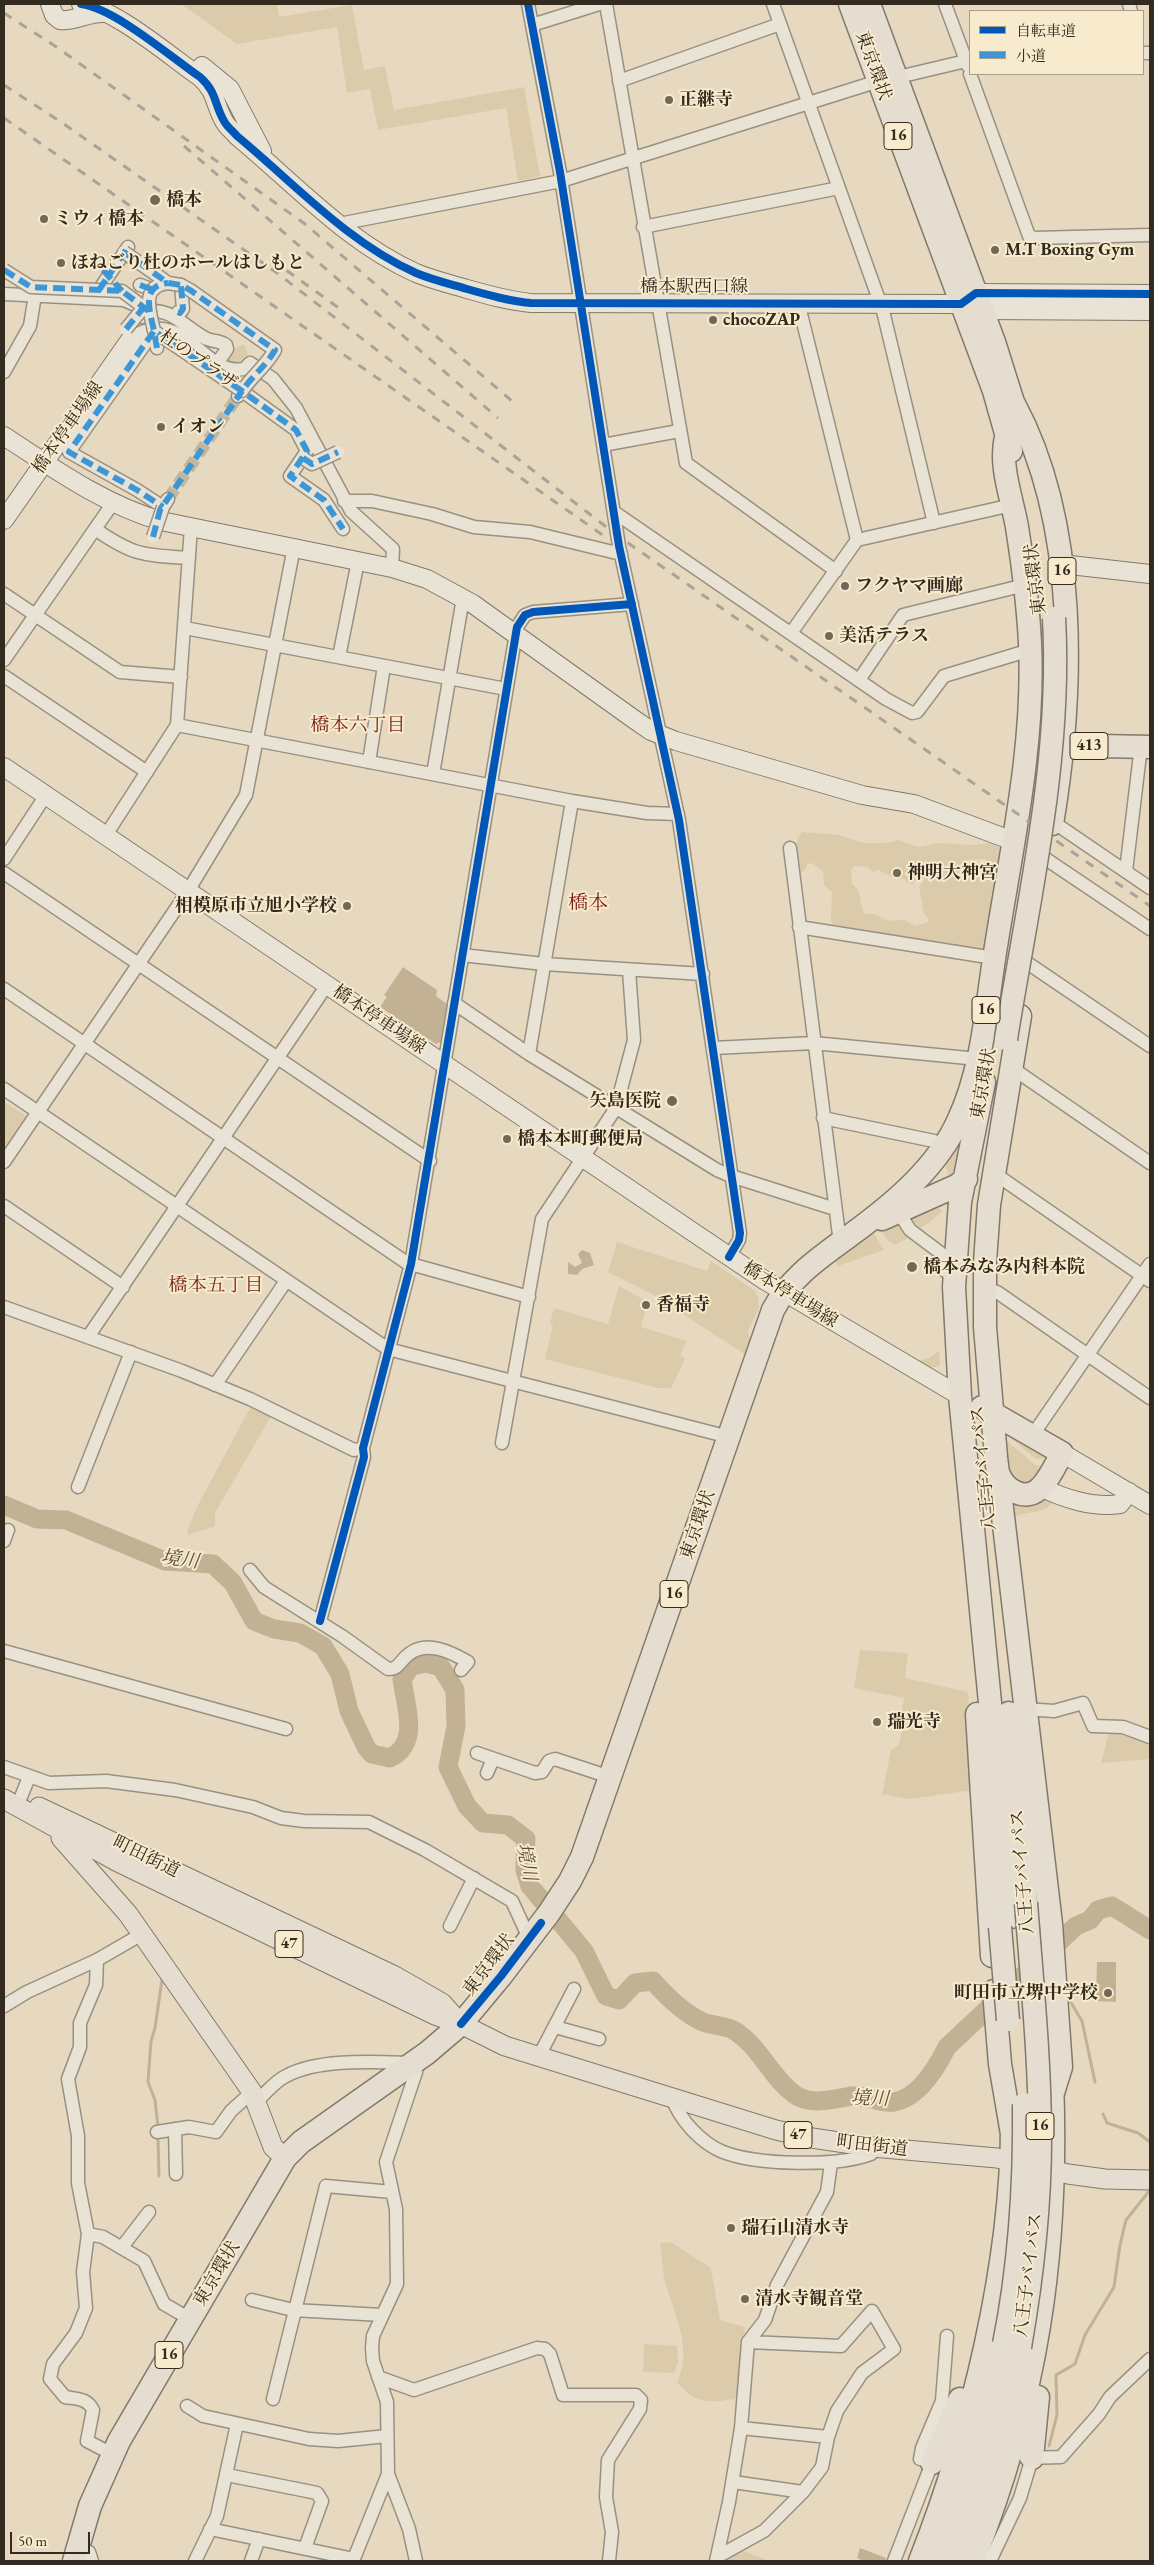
<!DOCTYPE html>
<html>
<head>
<meta charset="utf-8">
<style>
  body { margin:0 }
  #map { position:relative; width:1154px; height:2565px; overflow:hidden; background:#e6d9c0; font-family:"EB Garamond","Noto Serif JP",serif }
  canvas { display:block }
  .frame { position:absolute; inset:0; border:5px solid #342b20; pointer-events:none }
  .legend { position:absolute; left:969px; top:10px; width:175px; height:65px; box-sizing:border-box; background:#f8eacc; border:1px solid #aa9e87; margin:0; padding:6px 9px; list-style:none; font-size:15px; color:#342b20 }
  .legend li { display:flex; align-items:center; gap:10px; height:25px }
  .legend b { width:25px; border:1px solid #aa9e87 }
  .scale { position:absolute; left:10px; top:2532px; width:80px; height:22px; box-sizing:border-box; border:2px solid #342b20; border-top:0; padding-left:6px; font-size:15px; line-height:18px; white-space:nowrap; color:#342b20; -webkit-text-stroke:4px #f8eacc; paint-order:stroke }
</style>
</head>
<body>
<div id="map">
<canvas width="1154" height="2565"></canvas>
<div class="frame"></div>
<ul class="legend">
<li><b style="height:6px;background:#0057b8"></b>自転車道</li>
<li><b style="height:6px;background:#3d96d5"></b>小道</li>
</ul>
<div class="scale">50 m</div>
</div>
<script>
const context = document.querySelector('canvas').getContext('2d');
context.lineJoin = 'round';
function fill(path, color) { context.fillStyle = color; context.fill(path, 'evenodd'); }
function trace(path, color, width, dash) { context.strokeStyle = color; context.lineWidth = width; context.lineCap = dash ? 'butt' : 'round'; context.setLineDash(dash || []); context.stroke(path); }
function label(font, color, halo, rows, align = 'center') {
  context.font = font + ' "EB Garamond","Noto Serif JP",serif'; context.lineWidth = 4; context.setLineDash([]); context.textBaseline = 'middle'; context.strokeStyle = halo; context.fillStyle = color; for (const [text, x, y, turn = 0] of rows) {
    context.save(); context.translate(x, y); context.rotate((+turn || 0) * Math.PI / 180); context.textAlign = isNaN(turn) ? turn : align; if (halo) context.strokeText(text, 0, 0); context.fillText(text, 0, 0); context.restore();
  }
}
fill(new Path2D(`
  M181 4H277L279 17 352 5 364 70 385 66 394 110 524 87 540 176 518 181 506 108 378 130 370 89 347 93 337 27 237 44Z
  M244 344 248 354 246 360 236 366 226 361 233 349Z
  M802 832 839 835 863 843H886L899 840 917 847 939 843 973 845 989 843 998 847 1001 852 984 954 834 926 831 921 832 892 824 885 823 872 812 863 808 864 803 872 798 870C796 857 793 843 802 832ZM986 859 989 868 987 875 972 879 965 875 957 876 967 860ZM854 866 867 867 873 872 878 870 892 877 905 879 906 882 912 884 917 879 925 878 919 887 924 914 928 918V922L915 926C897 914 901 923 888 920 879 917 875 913 865 914 858 902 864 892 852 884L851 870Z
  M4 1102 28 1117 4 1153Z
  M963 1121 957 1174 950 1180 943 1157Z
  M932 1203 943 1211 918 1231 906 1213Z
  M896 1221 910 1237 895 1245 888 1241 879 1227Z
  M872 1230 884 1250 838 1266 832 1256Z
  M617 1242 707 1271 711 1261 754 1290 758 1297 759 1308 748 1331 750 1339 746 1355 652 1294 608 1272Z
  M619 1286 648 1302 641 1327 687 1341 680 1355 685 1359 671 1388H658L545 1359 553 1325 550 1324 554 1308 608 1324Z
  M937 1352H939L940 1365C930 1370 926 1366 917 1361L929 1358Z
  M251 1406 273 1413 215 1513V1526L188 1535 187 1532 197 1507Z
  M1007 1431 1048 1458 1036 1459 1007 1435Z
  M1002 1437 1037 1466H1046L1029 1486 1008 1476Z
  M1007 1494H1041L1055 1500C1043 1516 1029 1510 1013 1517Z
  M860 1650 908 1653 905 1678 968 1692 975 1792 966 1791 909 1799 882 1794 891 1750 899 1745 905 1714 902 1710 904 1698 854 1688Z
  M1109 1732 1150 1741V1759L1101 1763Z
  M671 2242 711 2268 720 2320 745 2327 738 2398C712 2403 696 2406 677 2382 694 2348 673 2312 664 2278 662 2267 662 2254 660 2243Z
  M644 2344 677 2346 678 2362 674 2373 643 2372Z
  M741 2550 765 2559 766 2561H724L725 2558Z`), '#dccbaa');
fill(new Path2D(`
  M403 967 437 990 436 996 448 1005 441 1042 436 1044 380 1007 387 997 384 995Z
  M582 1250 590 1253 594 1265 582 1269 577 1275 568 1274V1262L575 1267 582 1263 578 1254Z
  M1097 1962H1116V2002L1096 2001Z
  M860 2548 886 2558 885 2561H864L857 2558Z`), '#c2b293');
trace(new Path2D(`
  M1070 2001 1082 2021 1095 2082
  M1103 2114 1107 2123 1138 2133 1150 2142
  M158 2127 155 2100 148 2082 151 2041 155 2028 162 1980
  M158 2139 159 2176
  M1049 2446 1057 2415 1056 2375 1075 2364 1085 2335 1114 2287 1120 2245 1126 2220 1150 2190`), '#c2b293', 3);
trace(new Path2D(`
  M4 1505 37 1519 66 1520 165 1561 213 1564 233 1583 254 1621 274 1629 300 1633 323 1646 340 1674 349 1711 366 1747 372 1754 390 1758C421 1743 405 1705 402 1679L411 1666 427 1663 441 1667 455 1690 456 1726 448 1767 467 1806 483 1823 508 1825 526 1839 525 1870 530 1886 584 1951 606 1996 619 2000 635 1983 653 1981C667 1997 683 2013 703 2022 713 2026 726 2025 735 2031 760 2047 771 2077 794 2094 811 2107 835 2098 853 2096 866 2095 880 2104 894 2102 919 2098 937 2067 947 2047L1076 1926 1090 1920 1098 1910 1112 1906 1150 1930`), '#c2b293', 19);
trace(new Path2D(`
  M168 499 238 396`), '#c2b6a0', 12, [12, 6]);
const street = new Path2D(`
  M528 4 560 172 619 546 679 820 740 1233 739 1240 729 1257
  M606 4 686 463 836 571
  M773 4 883 311 934 523
  M945 4 968 66
  M1129 4 1131 11
  M532 25 599 4
  M1143 53H1150
  M970 74 1029 236 1035 238 1150 235
  M619 81 780 24
  M339 224 561 181 869 84 970 60
  M643 227 839 188
  M140 285 151 289
  M99 290 128 247
  M4 294 124 300 138 306
  M798 302 857 540
  M178 312 180 313 183 309 181 285
  M142 317 146 312C171 306 186 329 207 339 214 342 219 340 226 345L227 349 218 362
  M132 337C185 305 203 377 244 369L250 363 273 379 296 408 351 511 393 549 392 568
  M157 348 154 331 69 452 137 490 163 507 168 499
  M4 372 30 326 35 295
  M238 396 242 391 296 430 307 451 290 476 324 500 343 529
  M603 445 679 431
  M344 501H372L432 514 474 527 530 532 621 554
  M614 512 886 699 912 713 917 712 944 676 1030 650
  M95 529C134 556 143 555 189 558
  M4 594 120 672 181 677
  M185 628 506 689
  M791 633 857 540 1012 505
  M339 657 358 561
  M4 660 113 503
  M4 676 147 772
  M859 680 903 615 1025 585
  M177 725 572 801 647 813 678 814
  M369 762 384 666
  M433 774 463 598
  M1052 825 1059 826 1150 888
  M106 835 177 725 191 527
  M790 848 840 1243
  M4 859 46 795
  M1046 859 1150 929
  M1126 871 1141 746
  M4 873 430 1161
  M799 927 994 958
  M462 955 544 964 703 974
  M1029 964 1150 1046
  M4 989 407 1263 529 1297
  M454 1003 529 1054 717 1170 731 1176 835 1209
  M713 1048 814 1043 978 1059
  M529 1054 572 801
  M1012 1068 1150 1163
  M4 1089 388 1349 729 1437
  M823 1118 934 1141 943 1146
  M4 1162 188 891 246 795 294 547
  M994 1176 1001 1178 1150 1281
  M4 1206 123 1287
  M898 1211 910 1230 946 1257 945 1271
  M984 1287 997 1292 1150 1398
  M4 1307 182 1371 250 1399 354 1450 363 1448
  M88 1337 327 985
  M215 1385 286 1281
  M1032 1436 1150 1264
  M502 1443 542 1219 616 1108 634 1040 629 970
  M78 1487 131 1352
  M4 1541 8 1530
  M250 1570 264 1587 275 1594 342 1636 388 1669C400 1669 400 1660 409 1654 427 1640 451 1652 468 1662L461 1670
  M320 1621 364 1457 363 1448 411 1264 517 627 525 615 533 612 632 604
  M4 1651 286 1729
  M1024 1709 1054 1711 1083 1703 1093 1726 1123 1727 1150 1737
  M477 1753 535 1773 542 1772 549 1761 555 1759 610 1777
  M4 1767 49 1783 106 1781 175 1790 253 1807 281 1818 304 1821 369 1822 425 1850 512 1901 529 1938
  M487 1773 493 1759
  M21 1797 29 1777
  M450 1926 474 1878
  M97 1960 96 1985 80 2023V2047L68 2079 78 2136V2183L88 2234 83 2272 86 2308 76 2333 53 2364 50 2379 65 2397C77 2399 87 2398 93 2410L87 2441 112 2454
  M4 2006 27 1992 97 1960 142 1934
  M555 2027 599 2039
  M539 2056 574 1989
  M672 2098C680 2120 701 2143 723 2152 757 2165 837 2167 871 2154L872 2147
  M257 2101C266 2093 275 2081 286 2076 319 2058 376 2062 413 2063L416 2072 386 2162 396 2209 397 2284 373 2336 372 2348 373 2361 387 2402 388 2474 409 2529 416 2561
  M175 2129 176 2174
  M157 2132 189 2127 216 2132 231 2111 252 2092
  M88 2234 103 2237 144 2261 164 2304 190 2319
  M122 2247 149 2212
  M252 2300 293 2310 382 2315
  M378 2377 414 2390 537 2348 545 2349 550 2354 563 2395H636L641 2400 640 2409 608 2460 606 2497 612 2532 609 2561
  M273 2399 326 2186 392 2192
  M187 2406 203 2416 309 2439 338 2441 387 2436
  M741 2428 828 2437
  M1026 2458 1061 2457 1099 2414 1110 2397 1150 2359
  M936 2462 920 2459 922 2448 942 2401 947 2336
  M227 2475 317 2493 322 2501 305 2548
  M733 2482 803 2492
  M210 2529 354 2559
  M78 2546 89 2552 92 2561
  M717 2557 764 2531 803 2492 822 2467 828 2437 837 2411 862 2373 894 2349 872 2311 841 2346 748 2342
  M195 2561 217 2516 237 2424
  M251 2561 259 2539
  M353 2561 388 2474
  M716 2561 729 2502 741 2428 748 2342 765 2320 777 2285 827 2192 831 2163
  M894 2561 932 2463
  M990 2561 1020 2498 1032 2458`);
const secondary = new Path2D(`
  M50 4 54 15 60 20C75 22 88 12 104 13
  M81 4C114 8 171 57 200 77 217 92 214 104 224 121 227 127 233 131 237 136 295 184 347 242 416 273 433 280 450 284 467 289 488 295 509 301 531 303L961 304 976 293 1150 294
  M202 66 230 89 262 151
  M971 307 982 310 1150 311
  M4 436C53 468 103 504 161 521L392 568 427 579 473 604 635 720 651 731 676 741 862 795 914 804 1013 841
  M4 520 132 337
  M1061 564 1150 574
  M4 767 764 1280 960 1396
  M1062 1453 1150 1505
  M1041 1487C1064 1499 1094 1508 1120 1504L1129 1492`);
const primary = new Path2D(`
  M4 1799 118 1862 435 2015 461 2024 505 2046 776 2130 812 2138 872 2147 997 2158 1068 2174 1105 2179 1150 2180
  M39 1807 395 1976 442 2003 458 2021
  M61 1838 128 1914 252 2092 273 2147 285 2158`);
const highway = new Path2D(`
  M850 4 994 391 1011 451
  M869 4 994 342 1018 418
  M1014 404C1079 525 1074 692 1052 824
  M1050 745 1150 747
  M1020 1016 989 1205 985 1262V1327L996 1457 1051 1924 1061 2067 1052 2096
  M984 1082 960 1202 954 1287 960 1396 1011 1917
  M882 1219 956 1186 966 1179
  M982 1407 1062 1453C1056 1464 1050 1478 1041 1487 1026 1504 1003 1489 998 1472
  M1009 1713 1026 1903
  M977 1714 992 1956
  M994 1991 1000 2064 1012 2134
  M1032 2458 1038 2397
  M932 2463 960 2399
  M74 2561 90 2506 119 2441 285 2158 301 2142 427 2053 461 2024 501 1976 549 1913 570 1881 582 1857 773 1310C791 1276 821 1257 852 1234 893 1204 938 1167 959 1119 982 1069 986 1012 994 959 1010 854 1035 749 1030 643 1028 604 1023 565 1017 527 1012 498 999 466 1006 437
  M920 2561C972 2429 1013 2261 1012 2119
  M939 2561C967 2491 990 2418 1004 2344
  M956 2561 994 2451 1020 2347
  M973 2561C1037 2401 1059 2252 1052 2080`);
trace(street, '#999081', 15);
trace(secondary, '#80796c', 20);
trace(primary, '#80796c', 21);
trace(highway, '#80796c', 25);
trace(street, '#e9e3d6', 12);
trace(secondary, '#e9e3d6', 18);
trace(primary, '#e5ded0', 19);
trace(highway, '#e5ded0', 22);
trace(new Path2D(`
  M4 13 55 46 305 224 512 401
  M4 85 61 122 277 273 618 536 1150 906
  M4 118 607 538
  M184 146 498 418
  M272 260 339 308`), '#aaa399', 3, [9, 9]);
const streetBridge = new Path2D(`
  M124 252 168 283 181 285 190 290 275 350C266 366 252 376 242 391L154 331C150 311 140 286 168 283
  M4 270 31 287 122 291 150 312
  M126 329 144 307
  M303 458 312 464 338 452
  M153 537 163 507`);
const highwayBridge = new Path2D(`
  M1006 1039C1028 901 1062 760 1054 618
  M1000 1927 1008 2020
  M1004 2344C1020 2264 1025 2184 1024 2104
  M1020 2347C1032 2278 1040 2209 1040 2139 1040 2060 1032 1982 1026 1903`);
trace(streetBridge, '#999081', 15, []);
trace(highwayBridge, '#80796c', 25, []);
trace(streetBridge, '#e9e3d6', 12);
trace(highwayBridge, '#e5ded0', 22);
trace(new Path2D(`
  M124 252 168 283 181 285 190 290 275 350C266 366 252 376 242 391L154 331C150 311 140 286 168 283
  M4 270 31 287 122 291 150 312
  M103 270 122 291
  M140 285 151 289
  M99 290 128 247
  M178 312 180 313 183 309 181 285
  M126 329 144 307
  M157 348 154 331 69 452 137 490 163 507
  M303 458 312 464 338 452
  M153 537 160 510 242 391 296 430 307 451 290 476 324 500 343 529`), '#3d96d5', 6, [12, 6]);
trace(new Path2D(`
  M81 4C114 8 171 57 200 77 217 92 214 104 224 121 227 127 233 131 237 136 295 184 347 242 416 273 433 280 450 284 467 289 488 295 509 301 531 303L961 304 976 293 1150 294
  M528 4 560 172 619 546 679 820 740 1233 739 1240 729 1257
  M320 1621 364 1457 363 1448 411 1264 517 627 525 615 533 612 632 604
  M461 2024 501 1976 541 1923`), '#0057b8', 8);
for (const [x, y, r, color] of [
  [669,100,5,"#726858"],
  [155,200,6,"#726858"],
  [44,219,5,"#726858"],
  [995,250,5,"#726858"],
  [61,263,5,"#726858"],
  [713,320,5,"#726858"],
  [161,427,5,"#726858"],
  [845,586,5,"#726858"],
  [829,636,5,"#726858"],
  [897,873,5,"#726858"],
  [347,906,5,"#726858"],
  [672,1101,6,"#726858"],
  [507,1139,5,"#726858"],
  [912,1267,6,"#726858"],
  [646,1305,5,"#726858"],
  [877,1722,5,"#726858"],
  [1108,1993,5,"#726858"],
  [731,2228,5,"#726858"],
  [745,2299,5,"#726858"]
]) { const dot = new Path2D(); dot.arc(x, y, r, 0, 2 * Math.PI); context.fillStyle = color; context.fill(dot); trace(dot, '#f8eacc', 2); }
for (const [x, y, w] of [
  [898,136,28],
  [1062,571,28],
  [1089,746,38],
  [986,1010,28],
  [674,1594,28],
  [289,1944,28],
  [1040,2126,28],
  [798,2135,28],
  [169,2355,28]
]) { const box = new Path2D(); box.roundRect(x - w / 2, y - 13.5, w, 27, 4); context.fillStyle = '#f8eacc'; context.fill(box); trace(box, '#342b20', 1); }
label('bold 16px', '#342b20', null, [
  ["16",898,136],
  ["16",1062,571],
  ["413",1089,746],
  ["16",986,1010],
  ["16",674,1594],
  ["47",289,1944],
  ["16",1040,2126],
  ["47",798,2135],
  ["16",169,2355]
]);
label('18px', '#342b20', '#f8eacc', [
  ["東京環状",873,66,70],
  ["橋本駅西口線",694,287],
  ["杜のプラザ",198,360,35],
  ["橋本停車場線",68,428,-55],
  ["東京環状",1036,579,-97],
  ["橋本停車場線",379,1020,34],
  ["東京環状",984,1084,-80],
  ["橋本停車場線",790,1295,32],
  ["八王子バイパス",984,1468,-96],
  ["東京環状",698,1525,-71],
  ["町田街道",146,1857,26],
  ["八王子バイパス",1023,1872,-95],
  ["東京環状",489,1965,-53],
  ["町田街道",872,2146,7],
  ["東京環状",217,2274,-59],
  ["八王子バイパス",1029,2275,-83]
]);
label('bold 18px', '#342b20', '#f8eacc', [
  ["正継寺",679,100],
  ["橋本",166,200],
  ["ミウィ橋本",54,219],
  ["M.T Boxing Gym",1005,250],
  ["ほねごり杜のホールはしもと",71,263],
  ["chocoZAP",723,320],
  ["イオン",171,427],
  ["フクヤマ画廊",855,586],
  ["美活テラス",839,636],
  ["神明大神宮",907,873],
  ["相模原市立旭小学校",337,906,"right"],
  ["矢島医院",661,1101,"right"],
  ["橋本本町郵便局",517,1139],
  ["橋本みなみ内科本院",923,1267],
  ["香福寺",656,1305],
  ["瑞光寺",887,1722],
  ["町田市立堺中学校",1098,1993,"right"],
  ["瑞石山清水寺",741,2228],
  ["清水寺観音堂",755,2299]
], 'left');
label('19px', '#7a1f14', '#f8eacc', [
  ["橋本六丁目",358,726],
  ["橋本五丁目",216,1286]
]);
label('italic 19px', '#5a4e3d', '#f8eacc', [
  ["境川",180,1560,8],
  ["境川",526,1862,79],
  ["境川",870,2099,2]
]);
label('20px', '#7a1f14', '#f8eacc', [
  ["橋本",588,904]
]);
</script>
</body>
</html>
